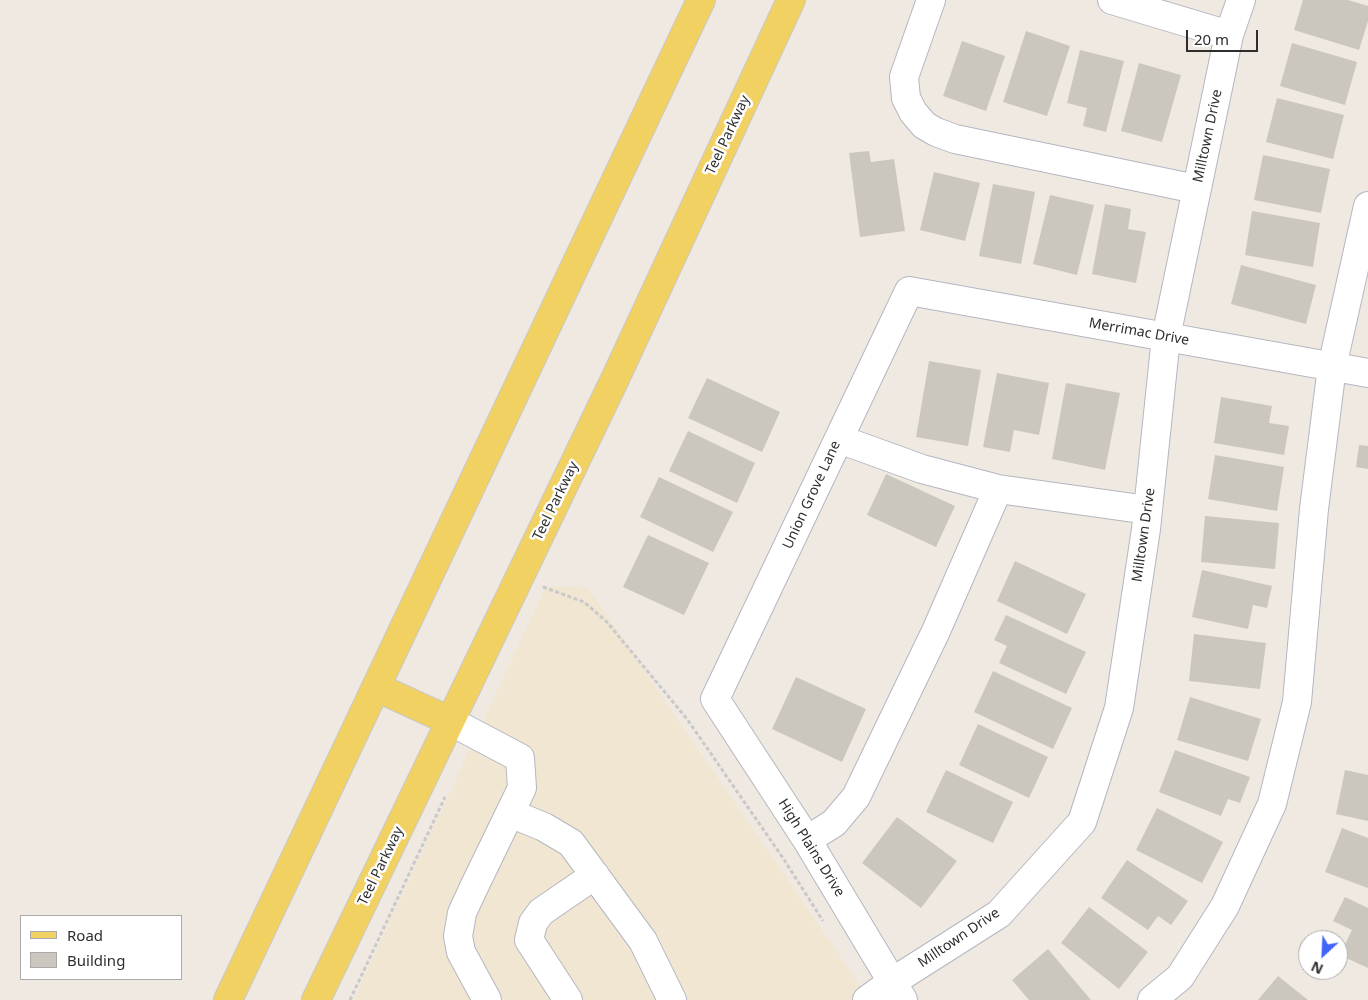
<!DOCTYPE html>
<html>
<head>
<meta charset="utf-8">
<style>
  body { margin:0 }
  #map { position:relative; width:1368px; height:1000px; overflow:hidden; background:#efe9e1; font-family:"Noto Sans",sans-serif }
  canvas { display:block }
  .legend { position:absolute; left:20px; top:915px; width:162px; height:65px; box-sizing:border-box; background:#fff; border:1px solid #ababab; margin:0; padding:6px 9px; list-style:none; font-size:15px; color:#2e2e2e }
  .legend li { display:flex; align-items:center; gap:10px; height:25px }
  .legend b { width:25px; border:1px solid #ababab }
  .north { position:absolute; left:1298px; top:930px; width:50px; height:50px; box-sizing:border-box; background:#fff; border:1px solid #ababab; border-radius:50%; rotate:205deg; font-size:14px; font-weight:700; line-height:20px; text-align:center; color:#2e2e2e }
  .north::after { content:''; display:block; margin:auto; width:18px; height:22px; background:#4264fb; clip-path:polygon(50% 0,100% 100%,50% 72%,0 100%) }
  .scale { position:absolute; left:1186px; top:30px; width:72px; height:22px; box-sizing:border-box; border:2px solid #2e2e2e; border-top:0; padding-left:6px; font-size:15px; line-height:18px; white-space:nowrap; color:#2e2e2e; -webkit-text-stroke:4px #fff; paint-order:stroke }
</style>
</head>
<body>
<div id="map">
<canvas width="1368" height="1000"></canvas>
<ul class="legend">
<li><b style="height:6px;background:#f2d163"></b>Road</li>
<li><b style="height:14px;background:#cbc7bf"></b>Building</li>
</ul>
<div class="north">N</div>
<div class="scale">20 m</div>
</div>
<script>
const context = document.querySelector('canvas').getContext('2d');
context.lineJoin = 'round';
function fill(path, color) { context.fillStyle = color; context.fill(path, 'evenodd'); }
function trace(path, color, width, dash) { context.strokeStyle = color; context.lineWidth = width; context.lineCap = dash ? 'butt' : 'round'; context.setLineDash(dash || []); context.stroke(path); }
function label(font, color, halo, rows, align = 'center') {
  context.font = font + ' "Noto Sans",sans-serif'; context.lineWidth = 5; context.setLineDash([]); context.textBaseline = 'middle'; context.strokeStyle = halo; context.fillStyle = color; for (const [text, x, y, turn = 0] of rows) {
    context.save(); context.translate(x, y); context.rotate((+turn || 0) * Math.PI / 180); context.textAlign = isNaN(turn) ? turn : align; if (halo) context.strokeText(text, 0, 0); context.fillText(text, 0, 0); context.restore();
  }
}
fill(new Path2D(`
  M546 586 587 587 870 1000H353Z`), '#f0e6d1');
fill(new Path2D(`
  M1303 0H1348L1368 6V21L1359 50 1294 30Z
  M1026 31 1070 46 1047 116 1003 102Z
  M962 41 1005 56 986 111 943 96Z
  M1292 43 1357 62 1345 105 1280 86Z
  M1080 50 1124 61 1106 132 1083 126 1087 108 1067 103Z
  M1139 63 1181 75 1162 142 1121 131Z
  M1277 98 1344 115 1333 159 1266 142Z
  M869 151 871 162 894 159 905 231 860 237 849 153Z
  M1263 155 1330 169 1321 213 1254 200Z
  M934 172 980 183 965 241 920 230Z
  M993 184 1035 192 1021 264 979 256Z
  M1050 195 1094 205 1077 275 1033 264Z
  M1105 204 1131 209 1128 229 1146 232 1136 283 1092 274Z
  M1252 211 1320 223 1313 267 1245 255Z
  M1241 265 1316 285 1306 324 1231 304Z
  M929 361 981 370 968 446 916 437Z
  M997 373 1049 383 1039 435 1014 430 1010 452 983 447Z
  M707 378 780 412 762 452 688 418Z
  M1066 383 1120 393 1105 470 1052 459Z
  M1221 397 1272 406 1269 423 1289 426 1284 455 1214 443Z
  M688 431 755 463 737 503 669 471Z
  M1359 445 1368 446V469L1356 467Z
  M1215 455 1284 467 1277 511 1208 499Z
  M886 474 955 506 936 547 867 515Z
  M659 477 733 512 713 552 640 517Z
  M1205 516 1279 523 1275 569 1201 562Z
  M648 535 709 563 684 615 623 587Z
  M1015 561 1086 594 1067 634 997 601Z
  M1202 570 1272 586 1267 608 1253 605 1248 629 1192 617Z
  M1006 615 1086 652 1066 694 999 663 1007 646 994 640Z
  M1194 634 1266 643 1260 689 1189 681Z
  M993 671 1072 708 1053 749 974 712Z
  M796 677 866 709 842 762 772 729Z
  M1190 697 1261 719 1248 761 1177 740Z
  M978 724 1048 757 1029 798 959 765Z
  M1175 750 1250 777 1240 803 1228 799 1221 816 1159 792Z
  M946 770 1013 802 993 843 926 812Z
  M1345 770 1368 775V821L1336 814Z
  M1157 808 1223 842 1202 883 1136 850Z
  M897 817 957 861 921 908 862 863Z
  M1342 828 1368 838V888L1325 872Z
  M1127 860 1188 901 1171 925 1158 916 1148 930 1101 898Z
  M1345 897 1368 908V968L1340 955 1352 930 1333 921Z
  M1089 907 1148 952 1119 989 1061 943Z
  M1048 949 1091 1000H1029L1012 980Z
  M1278 976 1308 1000H1258Z`), '#cbc7bf');
const minor = new Path2D(`
  M931 0 904 77 906 98 913 112 924 125 936 132 955 139 1196 189
  M1112 0 1229 35
  M839 439 922 469 998 489 1148 510
  M450 721 520 758 522 788 474 887 462 913 458 936 461 952 487 1000
  M510 813 544 827 571 843 643 941 672 1000
  M807 840 834 823 856 797 936 631 998 489
  M568 1000 529 940 533 923 541 912 595 875
  M867 1000 892 982 999 914 1082 822 1119 708 1146 529 1166 337 1229 35 1241 0
  M903 1000 807 840 715 699 909 291 1368 373
  M1152 1000 1180 977 1225 906 1272 804 1297 702 1314 509 1332 367 1368 206`);
const major = new Path2D(`
  M376 687 450 721
  M228 1000 701 0
  M316 1000 615 379 791 0`);
trace(minor, '#b4b7c1', 30);
trace(major, '#c9c9c9', 30);
trace(new Path2D(`
  M543 587 584 602 607 622 687 719 783 858 823 921
  M350 1000 445 797`), '#c9c9c9', 3, [4, 2.5]);
trace(minor, '#fff', 28);
trace(major, '#f2d163', 28);
label('14px', '#2e2e2e', '#fff', [
  ["Teel Parkway",728,135,-65],
  ["Milltown Drive",1208,136,-78],
  ["Merrimac Drive",1139,332,10],
  ["Union Grove Lane",812,495,-65],
  ["Teel Parkway",556,501,-64],
  ["Milltown Drive",1144,535,-82],
  ["High Plains Drive",811,848,58],
  ["Teel Parkway",381,866,-64],
  ["Milltown Drive",959,938,-34]
]);
</script>
</body>
</html>
